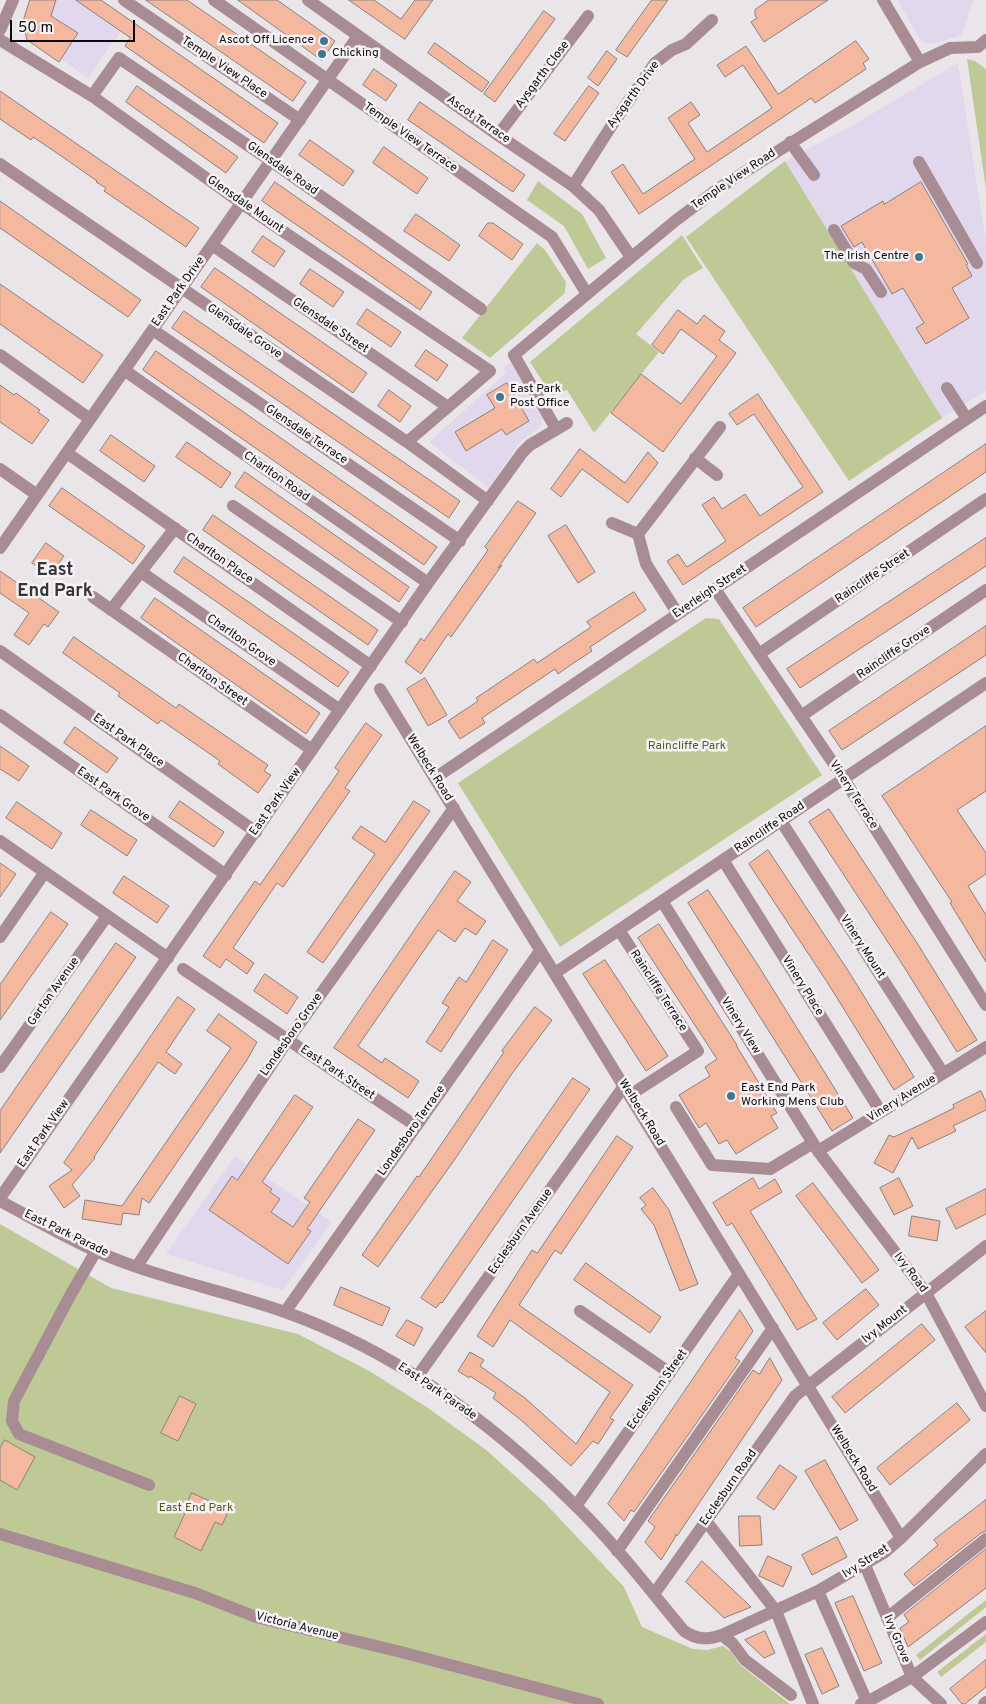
<!DOCTYPE html>
<html>
<head>
<meta charset="utf-8">
<style>
  body { margin:0 }
  #map { position:relative; width:986px; height:1704px; overflow:hidden; background:#e9e5e9; font-family:Overpass,sans-serif }
  canvas { display:block }
  .scale { position:absolute; left:10px; top:20px; width:125px; height:22px; box-sizing:border-box; border:2px solid #0c0b0c; border-top:0; padding-left:6px; font-size:15px; line-height:18px; white-space:nowrap; color:#0c0b0c; -webkit-text-stroke:4px #f6f2f6; paint-order:stroke }
</style>
</head>
<body>
<div id="map">
<canvas width="986" height="1704"></canvas>
<div class="scale">50 m</div>
</div>
<script>
const context = document.querySelector('canvas').getContext('2d');
context.lineJoin = 'round';
function fill(path, color) { context.fillStyle = color; context.fill(path, 'evenodd'); }
function trace(path, color, width, dash) { context.strokeStyle = color; context.lineWidth = width; context.lineCap = dash ? 'butt' : 'round'; context.setLineDash(dash || []); context.stroke(path); }
function label(font, color, halo, rows, align = 'center') {
  context.font = font + ' Overpass,sans-serif'; context.lineWidth = 5; context.setLineDash([]); context.textBaseline = 'middle'; context.strokeStyle = halo; context.fillStyle = color; for (const [text, x, y, turn = 0] of rows) {
    context.save(); context.translate(x, y); context.rotate((+turn || 0) * Math.PI / 180); context.textAlign = isNaN(turn) ? turn : align; if (halo) context.strokeText(text, 0, 0); context.fillText(text, 0, 0); context.restore();
  }
}
fill(new Path2D(`
  M30 0H77L121 31 88 78 61 59 58 62 27 40 23 22Z
  M897 0H973L962 35 936 43 927 44 921 41Z
  M958 63 986 243V391L942 418 785 161 850 127Z
  M511 362 543 418 541 426 519 443 489 488 429 442 506 373 503 368Z
  M235 1156 332 1222 283 1290 166 1254Z`), '#e1d8ed');
fill(new Path2D(`
  M967 59 975 61 986 69V189Z
  M785 161 942 418 849 481 686 237Z
  M538 181 582 214 606 258 588 269 564 226 527 200Z
  M682 235 703 268 684 279 636 334 659 352 594 433 567 390 552 396 530 362Z
  M537 243 545 250 566 282 565 293 490 358 462 338Z
  M706 618 719 619 822 775 560 947 458 783Z
  M0 1224 111 1288 298 1334 371 1372 428 1408 485 1449 544 1502 624 1587 642 1627 693 1649 707 1650 723 1646 731 1652 740 1665 790 1704H0Z
  M986 1600V1607L920 1660 916 1655Z
  M986 1634V1642L941 1677 937 1672Z`), '#bfc996');
const building = new Path2D(`
  M30 0H56L51 16 78 33 59 62 27 40 23 22Z
  M76 0H101L278 123 264 143 125 46 130 38Z
  M146 0H187L306 82 293 101Z
  M238 0H277L335 41 322 60Z
  M349 0H374L401 19 415 0H433L405 39Z
  M652 0H668L627 57 616 50Z
  M769 0H828L764 42 751 22 757 18 755 15V10Z
  M544 11 555 19 495 102 484 94Z
  M856 41 869 59 863 63 866 69 815 103 811 98 804 103 639 214 611 172 623 164 643 194 695 159 668 118 691 102 700 115 688 123 707 152 772 108 743 65 725 77 717 65 746 46 778 94Z
  M435 43 489 82 482 92 428 53Z
  M607 51 617 59 598 86 588 78Z
  M374 69 397 85 386 101 363 85Z
  M137 86 238 157 226 173 126 102Z
  M589 86 599 93 565 141 554 134Z
  M0 91 199 228 186 247 104 191 106 188 96 182 97 181 54 151 33 137 31 140 0 119Z
  M420 102 525 175 513 192 408 120Z
  M310 140 354 171 343 186 299 155Z
  M384 147 428 178 417 194 373 163Z
  M275 182 432 292 420 310 262 201Z
  M921 182 968 264 966 265 972 276 952 288 969 318 926 344 916 328 924 323 903 288 892 294 862 242 854 247 841 226 883 201 884 204Z
  M0 201 141 300 128 317 0 228Z
  M416 214 460 245 449 261 404 231Z
  M488 223H493L523 244 512 260 479 236Z
  M263 236 285 251 274 267 252 252Z
  M215 268 367 373 353 393 201 287Z
  M310 269 344 292 333 307 300 284Z
  M0 284 103 355 83 383 0 324Z
  M367 309 401 332 391 347 357 324Z
  M678 310 697 324 704 315 719 327 725 331 719 340 736 353 663 452 611 413 641 374 681 404 717 356 681 329 663 354 652 345Z
  M184 311 460 501 449 518 172 328Z
  M426 350 448 365 437 381 415 366Z
  M156 351 437 547 424 565 143 370Z
  M507 383 529 421 506 435 502 429 466 451 455 432 495 408 487 395Z
  M0 385 14 395 16 393 40 410 38 412 49 420 32 444 0 422Z
  M389 390 411 406 400 422 378 406Z
  M758 394 823 492 683 585 667 561 678 554 687 567 726 541 702 505 714 497 722 509 745 494 760 516 803 487 754 414 737 425 729 414Z
  M111 435 155 466 144 482 100 451Z
  M187 442 231 473 221 488 176 457Z
  M986 444V472L756 627 743 608Z
  M580 449 625 483 648 452 658 463 628 503 582 469 561 497 551 489Z
  M245 472 409 587 399 602 235 487Z
  M62 488 145 546 133 564 49 506Z
  M518 501 536 513 498 568 502 565 451 637 448 634 421 674 405 662 421 638 424 641 488 550 485 547Z
  M213 515 378 630 368 645 203 530Z
  M566 525 595 572 578 583 548 536Z
  M986 538V566L800 688 787 669Z
  M46 543 64 556 50 576 32 563Z
  M184 557 349 672 338 687 174 572Z
  M0 571 59 612 48 627 44 624 29 645 14 635 29 613 0 593Z
  M634 592 646 610 590 647 592 651 569 666 558 674 555 669 482 718 485 723 460 739 448 721 478 701 476 698 534 659 537 663 591 627 587 622Z
  M155 598 320 713 306 734 141 618Z
  M986 626V655L842 750 829 731Z
  M74 637 176 708 179 704 268 765 264 771 271 775 258 793 218 764 220 761 161 720 158 724 118 696 120 693 63 653Z
  M425 678 447 715 428 726 407 689Z
  M366 723 382 735 345 788 350 791 283 887 277 883 233 948 254 963 247 974 226 959 220 968 203 956 255 881 260 885 297 832 339 771 335 768Z
  M986 726V791L957 810 986 853V874L968 886 986 915V962L950 903 952 902 882 796Z
  M75 727 118 758 107 773 64 743Z
  M0 746 29 766 19 781 0 769Z
  M180 801 224 832 214 847 169 817Z
  M414 801 430 811 323 963 307 952 375 854 352 838 361 826 385 842Z
  M17 802 62 833 52 849 6 818Z
  M829 809 919 946 977 1040 957 1052 899 959 809 822Z
  M91 810 137 840 127 856 81 825Z
  M768 850 849 972 914 1077 894 1090 829 985 749 864Z
  M0 863 16 874 0 897Z
  M455 871 471 882 457 901 486 921 476 935 465 928 455 942 438 930 358 1046 382 1063 385 1058 419 1081 408 1098 334 1048Z
  M124 876 169 906 157 923 113 893Z
  M708 890 756 962 853 1118 832 1131 688 903Z
  M51 912 68 924 0 1020V985Z
  M659 924 737 1045H736L777 1113 771 1116 778 1128 736 1154 727 1140 719 1144 706 1123 699 1128 679 1095 710 1076 705 1067 717 1059 638 938Z
  M493 940 508 950 441 1052 426 1042 449 1007 442 1003 459 977 466 982Z
  M116 943 136 957 0 1153V1111Z
  M605 960 668 1056 646 1071 583 974Z
  M265 974 298 997 287 1014 254 991Z
  M178 997 195 1009 166 1052 182 1064 175 1074 158 1062 94 1157 95 1158 72 1185 80 1196 64 1208 49 1186 72 1170 64 1163Z
  M535 1007 552 1020 511 1075 455 1159 378 1267 362 1255 417 1176 419 1177 504 1052 502 1051Z
  M219 1014 257 1042 247 1060 149 1203 142 1198 139 1215 123 1213 121 1225 82 1219 85 1200 122 1206 231 1048 207 1031Z
  M573 1078 590 1089 442 1303 441 1302 436 1308 421 1298Z
  M981 1091 986 1102V1110L953 1126 956 1131 918 1149 912 1137 893 1173 874 1163 889 1135 894 1137 922 1124 954 1108 953 1105Z
  M295 1095 313 1107 262 1182 272 1189 270 1192 280 1199 271 1212 293 1227 310 1202 304 1198 358 1119 375 1130 307 1229 311 1231 288 1264 209 1210 232 1176 237 1180Z
  M617 1136 633 1147 561 1254 555 1250 519 1305 633 1385 610 1418 614 1420 598 1444 593 1441 571 1466 521 1420 493 1398 496 1393 470 1376 469 1378 458 1371 470 1352 484 1360 480 1366 525 1398 576 1444 610 1392 510 1320 493 1347 477 1336 532 1250 537 1253Z
  M753 1178 759 1189 775 1179 782 1192 750 1211 817 1319 797 1330 732 1223 727 1226 713 1203Z
  M899 1178 913 1206 894 1215 880 1188Z
  M813 1183 879 1270 862 1283 796 1196Z
  M653 1188 669 1210 698 1284 680 1291 654 1225 641 1209 646 1205 640 1198Z
  M986 1189V1214L956 1229 946 1209Z
  M912 1216 940 1221 937 1241 909 1236Z
  M586 1263 661 1317 650 1333 574 1280Z
  M341 1287 390 1308 382 1326 334 1305Z
  M866 1289 879 1305 837 1340 823 1323Z
  M740 1310 753 1331 735 1358 740 1361 634 1512 631 1510 624 1521 608 1504Z
  M986 1311V1353L965 1327Z
  M407 1320 423 1328 414 1346 396 1336Z
  M922 1324 935 1340 845 1413 832 1397Z
  M770 1358 782 1380 677 1536 675 1534 676 1536 661 1560 645 1542 655 1527 648 1521 753 1370 759 1374Z
  M180 1396 196 1404 178 1441 161 1433Z
  M957 1403 970 1420 890 1485 877 1468Z
  M5 1440 35 1457 17 1490 0 1480V1448Z
  M825 1460 858 1520 840 1530 805 1471Z
  M780 1465 797 1477 774 1510 757 1498Z
  M192 1493 229 1510 222 1525 215 1522 201 1551 174 1537 187 1509 185 1508Z
  M986 1500V1531L981 1533 914 1586 904 1574 938 1545 934 1540Z
  M739 1516H760L762 1545 740 1546Z
  M837 1537 847 1557 812 1575 802 1555Z
  M986 1549V1588L908 1647 900 1628 909 1622 904 1615Z
  M768 1556 792 1567 783 1587 759 1576Z
  M702 1561 730 1587 751 1607 724 1618 721 1615 686 1582Z
  M853 1596 882 1663 864 1671 835 1603Z
  M765 1631 775 1653 764 1658 745 1640Z
  M822 1648 839 1686 822 1694 805 1655Z
  M986 1660V1687L965 1704H962L950 1689Z`);
fill(building, '#f4b89e');
trace(building, '#878280', 1);
trace(new Path2D(`
  M124 0 300 120
  M214 0 552 237 587 294
  M308 0 498 135 573 186 599 210 631 257
  M883 0 920 62
  M0 30 13 0
  M0 40 92 96 241 203 490 371 407 442
  M92 96 119 58 271 161 481 309
  M498 135 588 16
  M790 142 814 175
  M919 162 977 263
  M0 164 407 442 488 501
  M573 186 612 125 655 63 672 50 686 44 712 20
  M834 230 854 263 866 269 881 292
  M212 245 448 407
  M153 330 460 541
  M0 355 90 419
  M124 370 428 583
  M947 388 967 419
  M556 429 514 355 675 221 719 188 920 62 950 48 978 47 986 40
  M67 453 371 666
  M695 458 717 475
  M0 469 37 495
  M233 506 402 622
  M612 523 638 534
  M0 548 358 36
  M141 572 340 710
  M715 589 844 779 986 1005
  M93 597 312 750
  M111 610 175 528
  M678 614 646 564 638 534 720 427
  M0 651 256 832
  M759 654 986 499
  M380 689 901 1538
  M0 715 226 875
  M801 716 986 590
  M435 778 986 406
  M781 821 943 1073
  M0 841 168 958
  M723 860 881 1112
  M662 901 818 1151 926 1293 986 1406
  M619 930 698 1051 630 1095
  M0 937 45 872
  M183 969 416 1126
  M555 973 986 683
  M0 1067 107 916
  M676 1107 712 1165 770 1169 813 1143
  M818 1151 986 1047
  M0 1198 428 583 522 453 530 445 567 423
  M0 1201C32 1218 63 1236 96 1251 156 1278 223 1290 285 1312 395 1351 494 1424 576 1506 615 1544 649 1589 684 1631 697 1640 708 1640 722 1635L818 1591 885 1552 901 1538 986 1454
  M96 1251 71 1294 14 1401 12 1421 19 1434 149 1485
  M137 1266 288 1040 454 808
  M580 1311 670 1373
  M285 1312 540 951
  M417 1377 624 1086
  M576 1506 739 1274
  M706 1521 776 1611 813 1704
  M0 1534 195 1593 256 1617 401 1652 598 1704
  M617 1551 773 1328
  M865 1565 912 1677 941 1704
  M818 1591 867 1702
  M654 1594 795 1396 986 1246
  M887 1618 986 1539
  M722 1635 733 1644 745 1660 791 1695
  M861 1704 867 1702 912 1677 986 1622
  M984 1704 986 1702`), '#a88c93', 12);
for (const [x, y, r, color] of [
  [324,41,5,"#3d7790"],
  [322,54,5,"#3d7790"],
  [919,257,5,"#3d7790"],
  [500,397,5,"#3d7790"],
  [731,1096,5,"#3d7790"]
]) { const dot = new Path2D(); dot.arc(x, y, r, 0, 2 * Math.PI); context.fillStyle = color; context.fill(dot); trace(dot, '#f6f2f6', 2); }
label('12px', '#0c0b0c', '#f6f2f6', [
  ["Ascot Off Licence",314,41,"right"],
  ["Chicking",332,54],
  ["The Irish Centre",909,257,"right"],
  ["East Park",510,390],
  ["Post Office",510,404],
  ["East End Park",741,1089],
  ["Working Mens Club",741,1103]
], 'left');
label('12px', '#0c0b0c', '#f6f2f6', [
  ["Temple View Place",224,68,34],
  ["Aysgarth Close",543,75,-53],
  ["Aysgarth Drive",634,95,-54],
  ["Ascot Terrace",478,120,35],
  ["Temple View Terrace",410,138,35],
  ["Glensdale Road",282,169,35],
  ["Temple View Road",734,180,-34],
  ["Glensdale Mount",245,205,35],
  ["East Park Drive",179,292,-55],
  ["Glensdale Street",330,326,34],
  ["Glensdale Grove",244,332,34],
  ["Glensdale Terrace",306,435,34],
  ["Charlton Road",276,477,35],
  ["Charlton Place",219,559,35],
  ["Raincliffe Street",873,577,-34],
  ["Everleigh Street",710,592,-34],
  ["Charlton Grove",241,641,35],
  ["Raincliffe Grove",894,653,-34],
  ["Charlton Street",212,680,35],
  ["East Park Place",128,741,35],
  ["Welbeck Road",429,768,58],
  ["East Park Grove",113,795,35],
  ["Vinery Terrace",853,795,57],
  ["East Park View",276,802,-55],
  ["Raincliffe Road",770,828,-34],
  ["Vinery Mount",862,947,57],
  ["Vinery Place",802,986,58],
  ["Raincliffe Terrace",658,991,57],
  ["Garton Avenue",54,992,-55],
  ["Vinery View",740,1026,58],
  ["Londesboro Grove",292,1035,-55],
  ["East Park Street",337,1073,34],
  ["Vinery Avenue",902,1099,-32],
  ["Welbeck Road",641,1113,58],
  ["Londesboro Terrace",412,1131,-55],
  ["East Park View",44,1134,-55],
  ["Ecclesburn Avenue",521,1232,-55],
  ["East Park Parade",66,1234,26],
  ["Ivy Road",910,1273,53],
  ["Ivy Mount",885,1325,-38],
  ["Ecclesburn Street",658,1390,-55],
  ["East Park Parade",437,1392,34],
  ["Welbeck Road",853,1459,58],
  ["Ecclesburn Road",729,1488,-55],
  ["Ivy Street",866,1562,-32],
  ["Victoria Avenue",297,1627,14],
  ["Ivy Grove",896,1639,67]
]);
label('12px', '#535c1e', '#f6f2f6', [
  ["Raincliffe Park",687,747],
  ["East End Park",196,1509]
]);
label('bold 18px', '#363437', '#f6f2f6', [
  ["East",55,571],
  ["End Park",55,592]
]);
</script>
</body>
</html>
